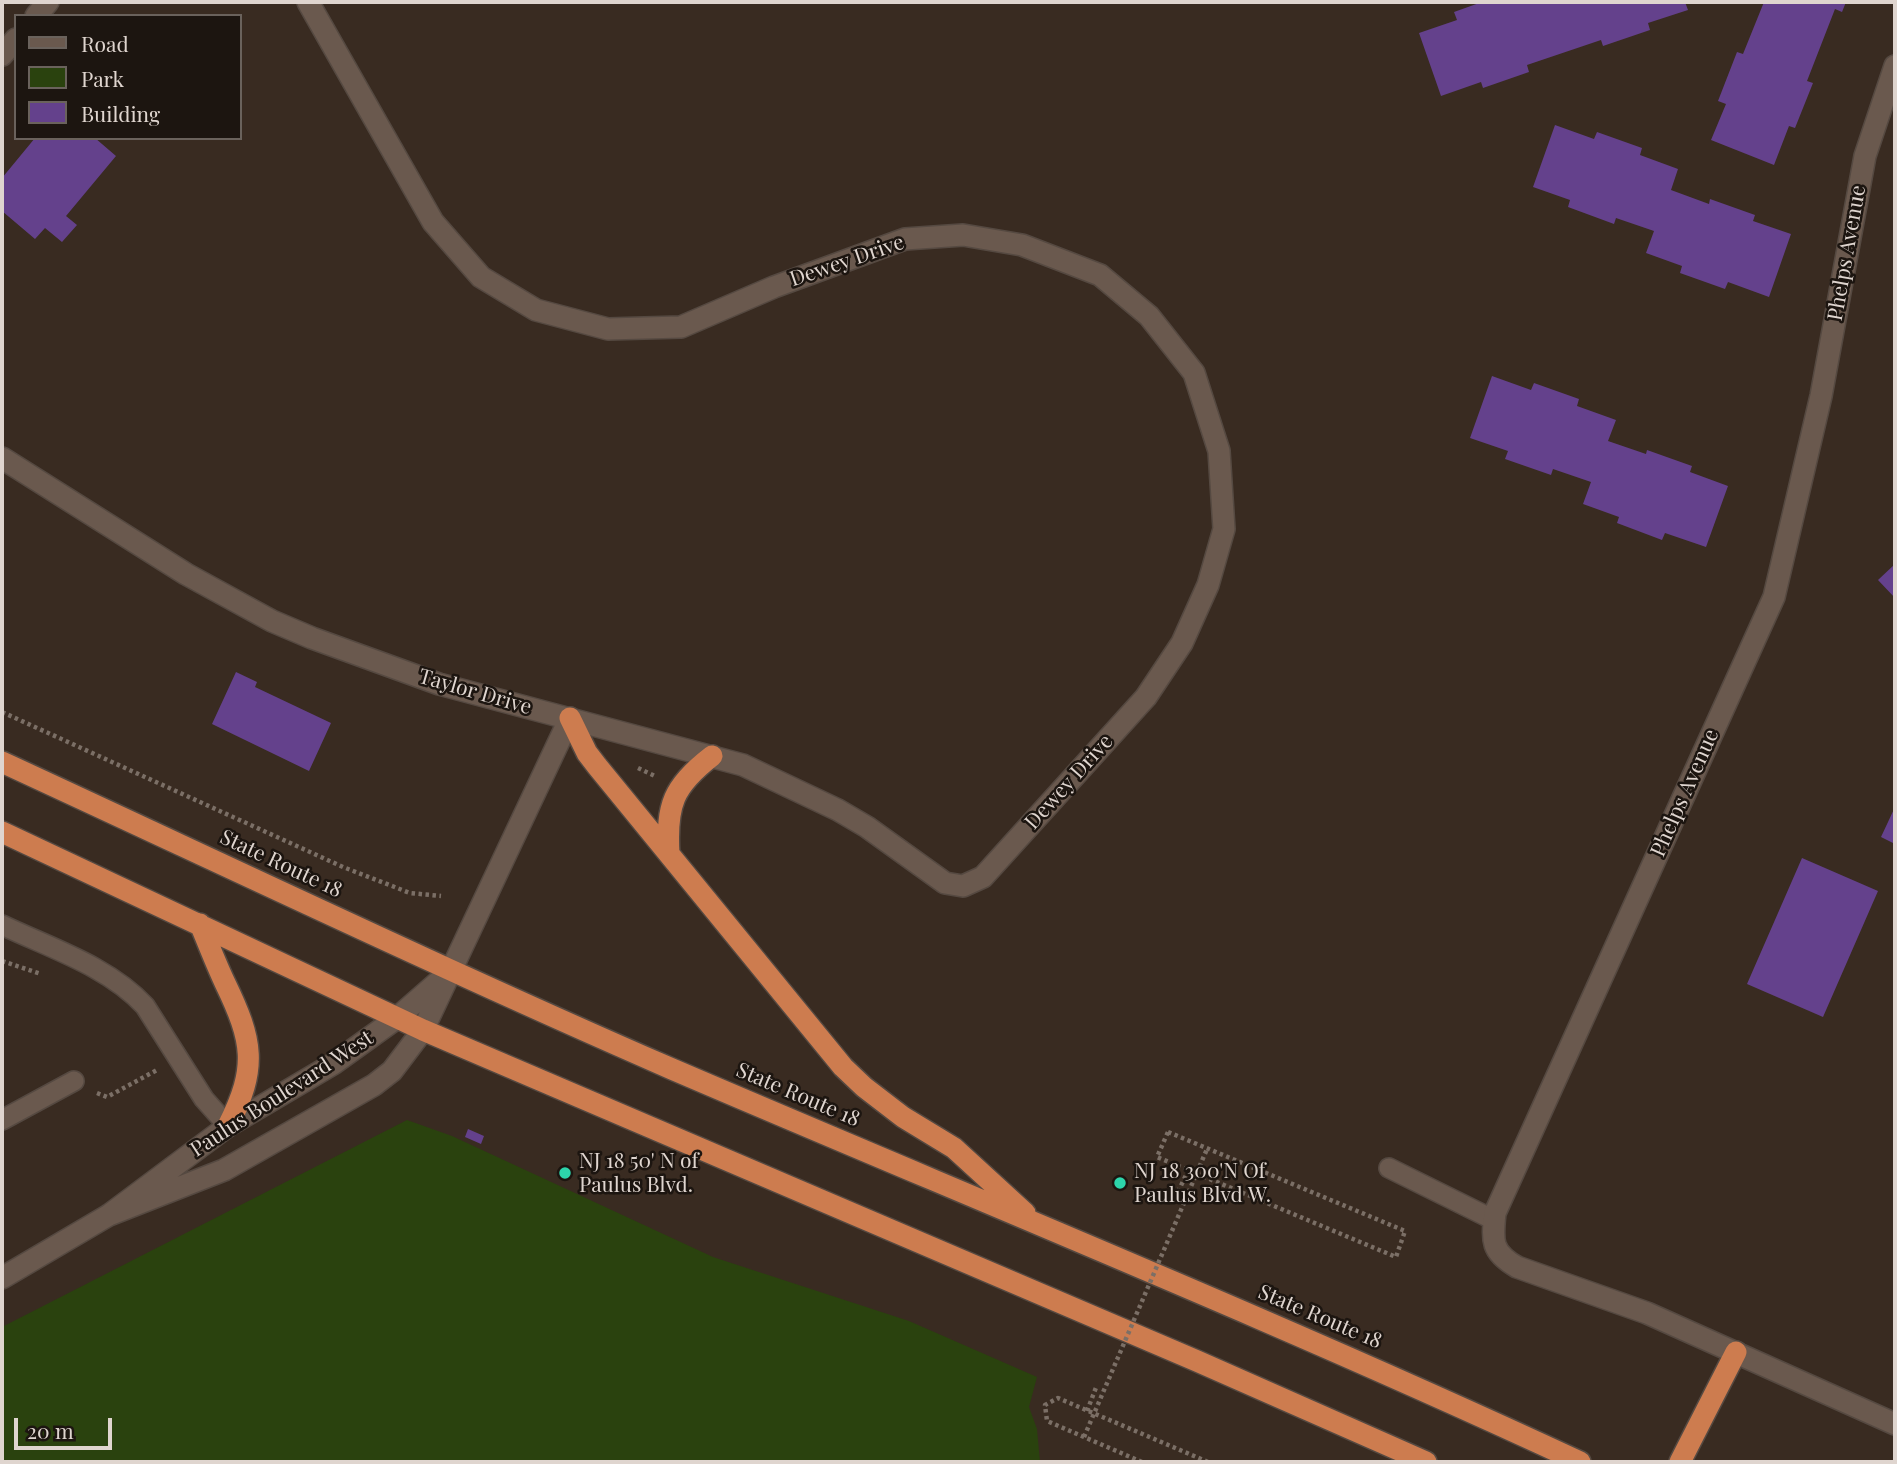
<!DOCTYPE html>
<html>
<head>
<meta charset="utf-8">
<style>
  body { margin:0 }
  #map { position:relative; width:1897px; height:1464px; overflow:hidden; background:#392b21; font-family:"Playfair Display",serif }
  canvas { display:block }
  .frame { position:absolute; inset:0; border:4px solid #dfd5cf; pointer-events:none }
  .legend { position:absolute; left:14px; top:14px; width:228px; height:126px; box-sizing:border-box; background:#1c1510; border:2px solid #6a625c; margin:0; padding:9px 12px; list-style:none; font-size:21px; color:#dfd5cf }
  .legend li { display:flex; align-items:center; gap:14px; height:35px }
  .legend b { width:35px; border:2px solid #6a625c }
  .scale { position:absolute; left:14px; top:1418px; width:98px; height:32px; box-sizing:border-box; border:4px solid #dfd5cf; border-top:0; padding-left:9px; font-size:21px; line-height:24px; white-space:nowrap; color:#dfd5cf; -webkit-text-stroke:5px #1c1510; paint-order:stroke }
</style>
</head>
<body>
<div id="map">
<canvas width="1897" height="1464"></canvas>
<div class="frame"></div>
<ul class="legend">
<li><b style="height:9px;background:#6a594e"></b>Road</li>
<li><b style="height:19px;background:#2a420e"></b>Park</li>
<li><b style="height:19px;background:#64418c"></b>Building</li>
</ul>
<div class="scale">20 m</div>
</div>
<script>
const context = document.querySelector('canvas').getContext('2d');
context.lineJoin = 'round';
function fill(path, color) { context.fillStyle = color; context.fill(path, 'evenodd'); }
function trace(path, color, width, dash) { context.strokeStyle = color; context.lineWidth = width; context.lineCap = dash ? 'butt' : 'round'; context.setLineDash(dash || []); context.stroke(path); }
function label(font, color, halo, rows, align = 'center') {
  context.font = font + ' "Playfair Display",serif'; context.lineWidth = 5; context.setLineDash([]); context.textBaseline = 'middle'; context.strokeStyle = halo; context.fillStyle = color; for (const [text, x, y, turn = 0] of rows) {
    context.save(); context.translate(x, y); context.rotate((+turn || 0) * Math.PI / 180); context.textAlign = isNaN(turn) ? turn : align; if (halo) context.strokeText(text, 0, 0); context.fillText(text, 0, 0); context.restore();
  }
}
fill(new Path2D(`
  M407 1120 452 1136 713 1257 909 1321 1037 1377 1029 1407 1037 1429 1040 1462H2V1327Z`), '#2a420e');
fill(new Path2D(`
  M1482 2H1685L1688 10 1648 23 1650 30 1603 46 1601 40 1527 65 1529 72 1483 88 1481 82 1441 96 1419 33 1457 20 1454 12Z
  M1764 2H1846L1842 12 1835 9 1807 81 1813 83 1795 128 1789 126 1774 165 1711 140 1726 104 1718 101 1737 52 1743 54Z
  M1555 125 1594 139 1597 132 1642 148 1640 155 1678 169 1671 190 1709 204 1710 199 1755 215 1753 221 1791 234 1769 297 1728 282 1725 289 1680 273 1682 266 1646 253 1654 231 1616 218 1614 224 1568 207 1570 200 1533 187Z
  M35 138H95L116 156 66 216 77 225 62 242 45 228 35 239 2 211V178Z
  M1492 376 1531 390 1534 383 1579 399 1577 406 1616 420 1608 441 1646 454 1647 450 1692 466 1690 472 1728 486 1706 547 1665 533 1662 540 1617 523 1619 517 1583 504 1591 482 1553 469 1551 475 1505 459 1508 451 1470 438Z
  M1895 564V598L1878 580Z
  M236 672 257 682 255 687 331 723 309 771 212 724Z
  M1895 807V844L1881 837Z
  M1802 858 1878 891 1823 1017 1747 984Z
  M468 1129 484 1136 481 1144 465 1137Z`), '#64418c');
const lane = new Path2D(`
  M2 925C50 948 108 966 145 1006L204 1099 228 1126
  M2 1120 74 1081
  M1389 1168 1494 1220`);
const street = new Path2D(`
  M36 16 48 2
  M2 55 16 39
  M1895 66 1865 156 1821 396 1774 597 1495 1213C1492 1241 1491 1252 1517 1267L1647 1313 1895 1424
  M2 458 186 574 272 621 312 638 439 684 743 765 838 810 867 827 945 883 963 886 983 877 1146 697 1182 643 1208 585 1224 529 1219 451 1194 373 1149 316 1100 275 1022 245 963 235 905 239 774 287 681 327 608 329 536 310 481 277 433 222 308 2
  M109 1215 224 1170 374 1085 392 1071 423 1030 570 718
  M2 1278 109 1215 228 1126 333 1064 397 1018 445 976`);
const highway = new Path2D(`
  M570 718 587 753 597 766 843 1067 864 1087 903 1117 954 1148 1025 1213
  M2 762C225 865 447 971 672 1069 975 1199 1281 1323 1580 1462
  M2 832 423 1030 1197 1361 1426 1462
  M669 854C666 805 673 786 712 756
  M200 924C208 943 216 964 225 983 253 1041 258 1067 228 1126
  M1680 1462 1736 1352`);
trace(lane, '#554941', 22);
trace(street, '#554941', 24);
trace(highway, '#554941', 24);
trace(new Path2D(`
  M2 712 343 867 410 893 441 896
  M638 768 655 776
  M2 961 41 974
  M97 1093 107 1097 157 1070
  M1168 1132 1405 1231 1396 1257 1157 1157Z
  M1175 1198 1189 1169
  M1087 1411 1097 1385
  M1142 1462 1047 1421 1045 1405 1058 1398 1208 1462`), '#7b6f66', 4.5, [3.5, 3.5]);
trace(lane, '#6a594e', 19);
trace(street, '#6a594e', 21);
trace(highway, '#cd7c4f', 21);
trace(new Path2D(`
  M1084 1437 1207 1149`), '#7b6f66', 4.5, [3.5, 3.5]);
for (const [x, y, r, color] of [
  [565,1173,7,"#2dd5ab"],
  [1120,1183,7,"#2dd5ab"]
]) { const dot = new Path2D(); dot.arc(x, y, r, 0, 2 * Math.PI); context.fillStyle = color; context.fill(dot); trace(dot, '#1c1510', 2.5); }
label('21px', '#dfd5cf', '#1c1510', [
  ["Phelps Avenue",1847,253,-80],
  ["Dewey Drive",847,261,-19],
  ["Taylor Drive",475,692,16],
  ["Dewey Drive",1069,782,-48],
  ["Phelps Avenue",1685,793,-66],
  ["State Route 18",281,864,25],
  ["Paulus Boulevard West",282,1094,-33],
  ["State Route 18",798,1095,23],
  ["State Route 18",1320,1317,23]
]);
label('21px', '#dfd5cf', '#1c1510', [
  ["NJ 18 50' N of",579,1161],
  ["Paulus Blvd.",579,1185],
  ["NJ 18 300'N Of",1134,1171],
  ["Paulus Blvd W.",1134,1195]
], 'left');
</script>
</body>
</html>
